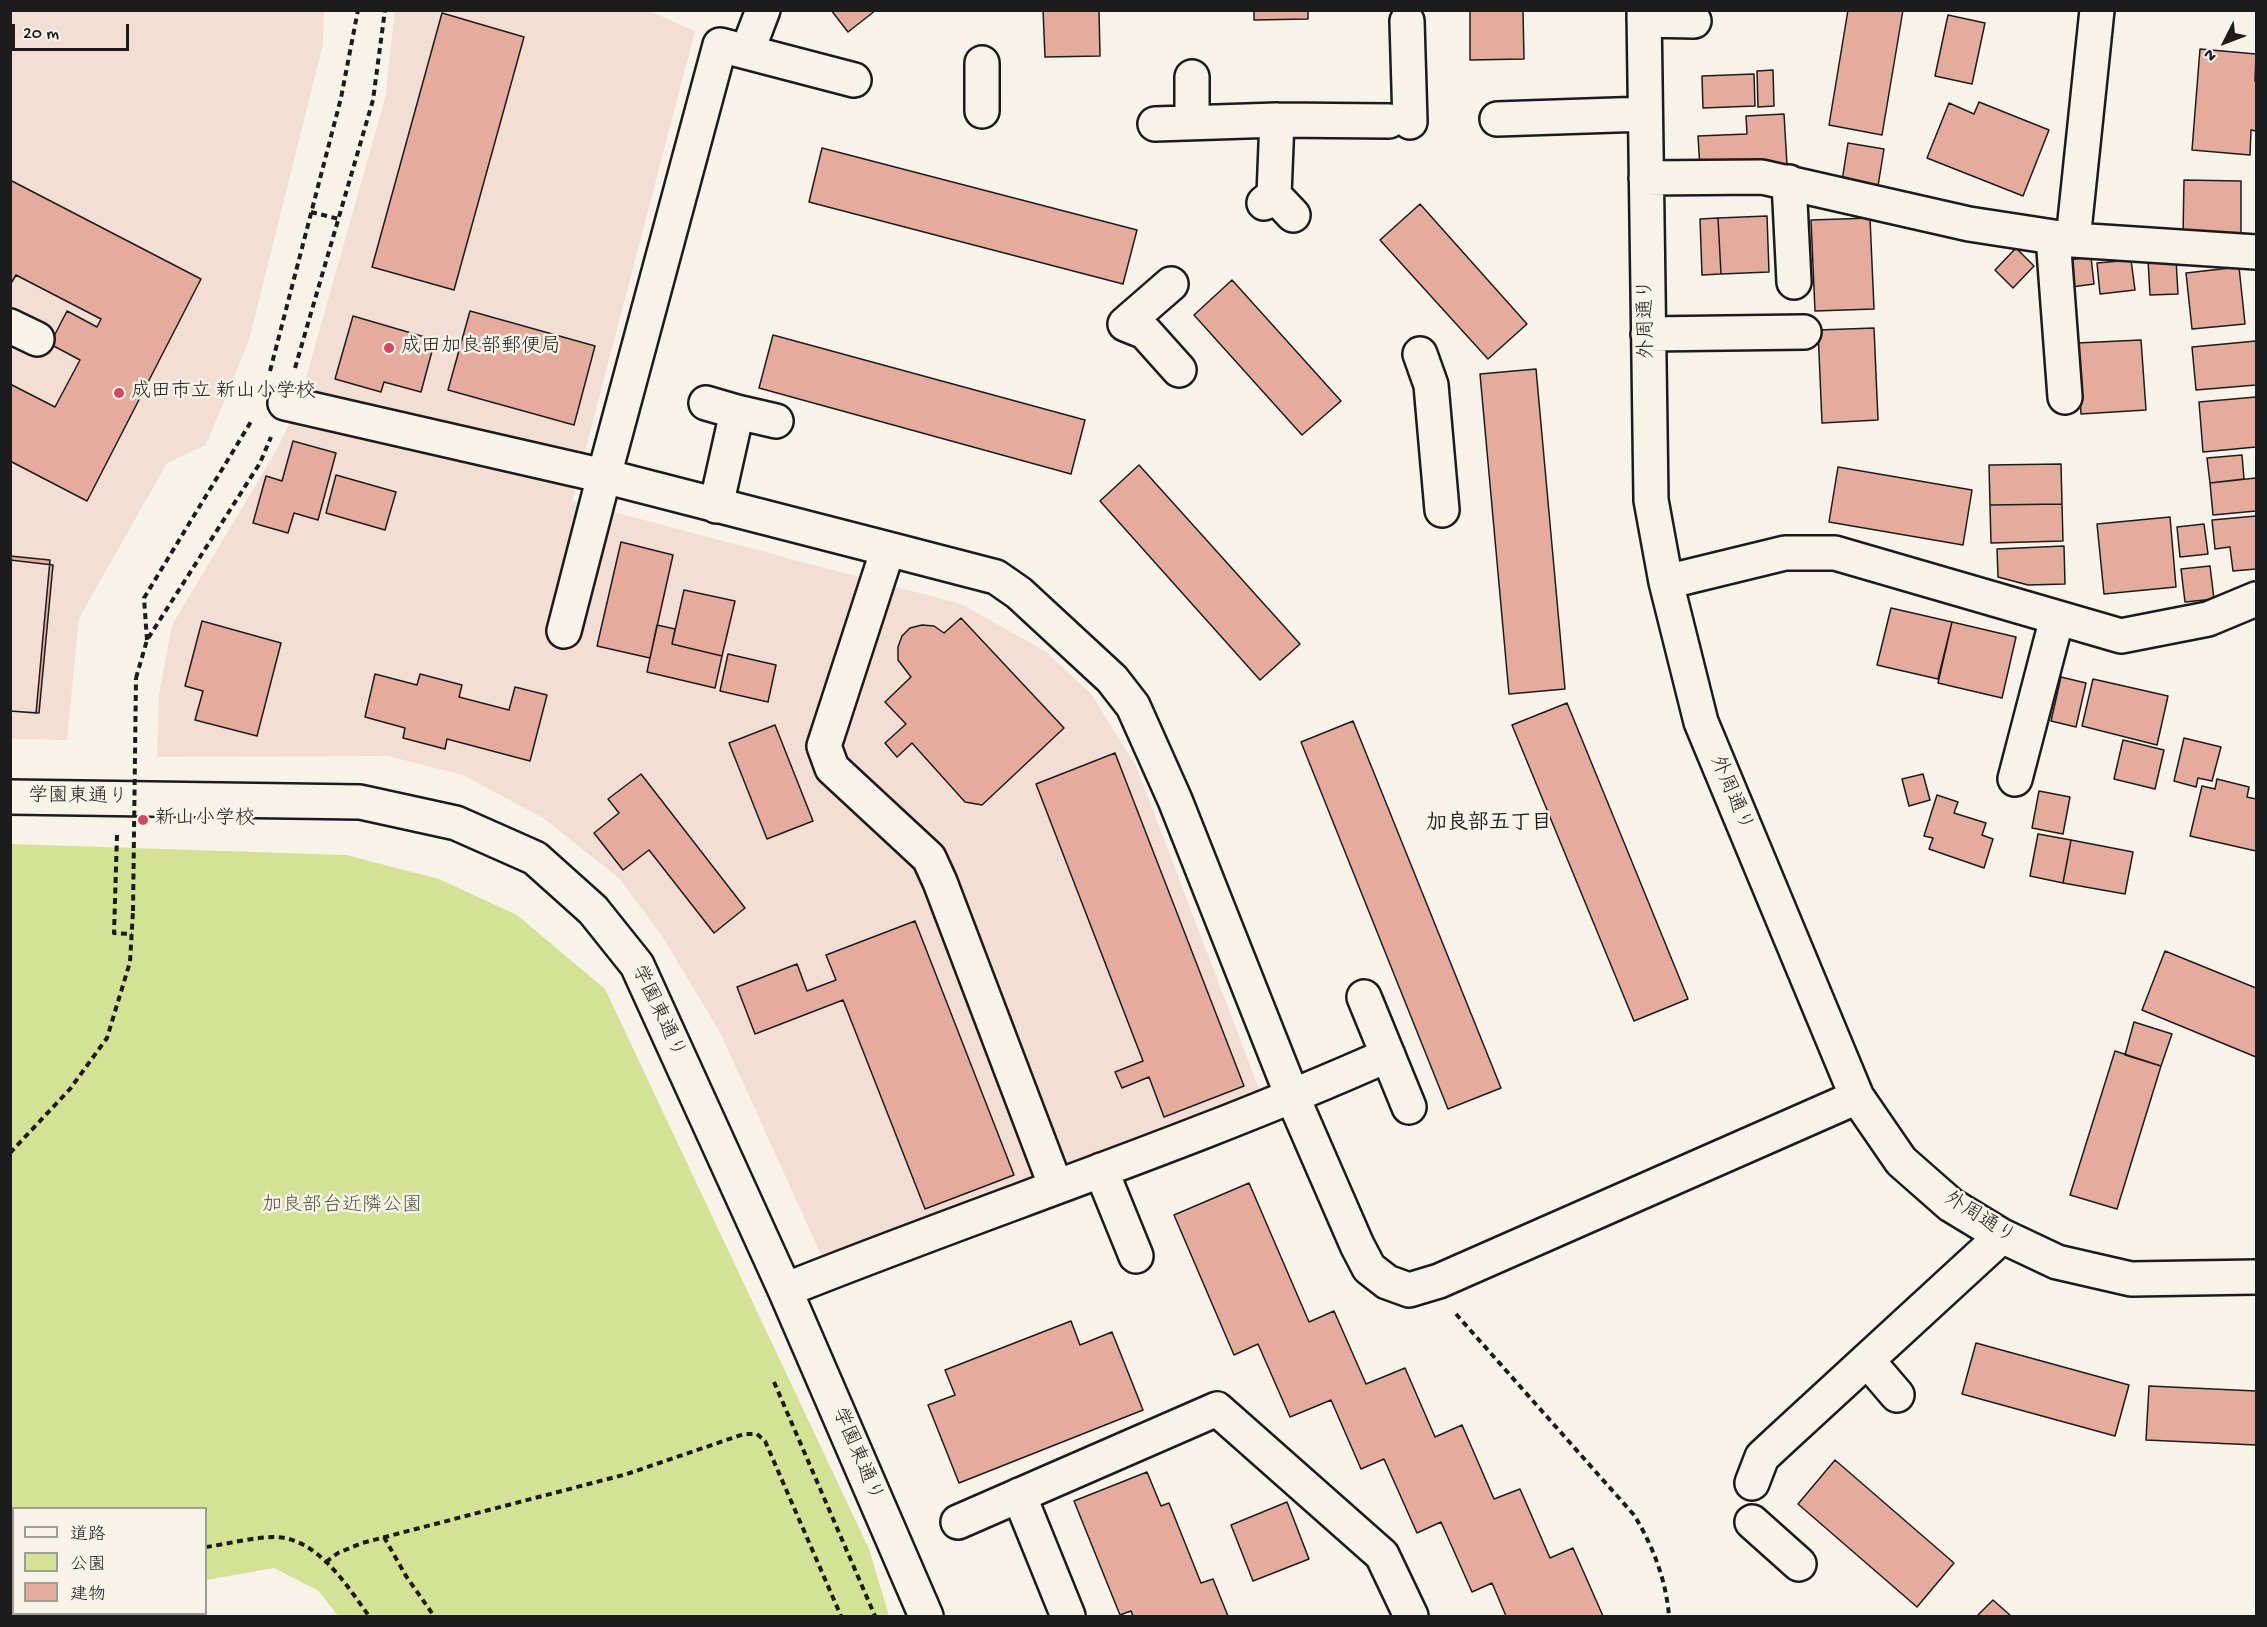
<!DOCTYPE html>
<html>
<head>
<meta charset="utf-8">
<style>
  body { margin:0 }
  #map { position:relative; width:2267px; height:1627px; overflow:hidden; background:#f7f3e8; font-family:"Gochi Hand","Klee One",sans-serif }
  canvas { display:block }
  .frame { position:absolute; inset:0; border:12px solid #1c1c1c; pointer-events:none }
  .legend { position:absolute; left:12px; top:1507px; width:195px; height:108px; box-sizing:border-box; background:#f7f3e8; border:2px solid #9f9d96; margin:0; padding:8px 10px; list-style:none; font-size:18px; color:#1c1c1c }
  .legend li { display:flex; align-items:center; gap:12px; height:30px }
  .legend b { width:30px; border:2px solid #9f9d96 }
  .north { position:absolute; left:2195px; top:12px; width:60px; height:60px; -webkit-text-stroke:4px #f7f3e8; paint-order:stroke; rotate:228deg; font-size:16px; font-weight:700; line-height:24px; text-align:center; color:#1c1c1c }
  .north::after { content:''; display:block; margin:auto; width:21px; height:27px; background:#1c1c1c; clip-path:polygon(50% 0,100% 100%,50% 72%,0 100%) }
  .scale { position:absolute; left:12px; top:24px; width:117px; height:27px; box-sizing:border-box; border:3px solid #1c1c1c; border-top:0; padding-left:8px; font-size:18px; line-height:21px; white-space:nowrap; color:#1c1c1c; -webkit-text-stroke:4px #f7f3e8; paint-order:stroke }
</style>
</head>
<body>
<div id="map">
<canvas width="2267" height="1627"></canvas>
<div class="frame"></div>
<ul class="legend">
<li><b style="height:8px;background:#f7f3e8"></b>道路</li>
<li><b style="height:16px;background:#d4e295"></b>公園</li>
<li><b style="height:16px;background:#e5ac9d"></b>建物</li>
</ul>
<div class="north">N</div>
<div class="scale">20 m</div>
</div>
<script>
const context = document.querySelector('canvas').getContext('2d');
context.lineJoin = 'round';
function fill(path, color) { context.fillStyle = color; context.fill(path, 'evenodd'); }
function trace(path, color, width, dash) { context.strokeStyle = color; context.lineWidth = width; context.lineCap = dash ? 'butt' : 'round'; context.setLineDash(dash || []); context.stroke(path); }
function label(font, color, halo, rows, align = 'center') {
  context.font = font + ' "Gochi Hand","Klee One",sans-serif'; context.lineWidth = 5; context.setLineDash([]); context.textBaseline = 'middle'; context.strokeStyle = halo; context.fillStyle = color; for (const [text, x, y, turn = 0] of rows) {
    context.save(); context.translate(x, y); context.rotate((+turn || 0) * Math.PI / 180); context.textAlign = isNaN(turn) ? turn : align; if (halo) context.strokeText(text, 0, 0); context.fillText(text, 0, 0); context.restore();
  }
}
fill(new Path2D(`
  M11 11H324L323 44 249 340 206 445 167 463 79 618 67 740 11 739Z
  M395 11H649L695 31 572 501 961 604 1045 651 1091 694 1136 766 1259 1089 823 1259 721 1034 662 936 619 878 543 818 463 775 388 756 157 757 159 694 172 625 276 451 298 406 385 99Z`), '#f2ded2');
fill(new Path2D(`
  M11 844 346 855 439 879 517 915 605 989 869 1549 889 1616H338L319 1591 274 1568 206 1580V1508H14V1614H18L11 1615Z`), '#d4e295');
const building = new Path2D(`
  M831 10H876L848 32Z
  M1043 10H1099L1100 56 1045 57Z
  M1254 10H1308V19L1254 20Z
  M1470 10H1523L1524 59 1470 60Z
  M1848 10H1903L1882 135 1829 125Z
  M442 13 524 37 454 290 372 267Z
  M1948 15 1985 23 1972 84 1935 76Z
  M2200 49 2256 54 2255 81 2256 82V131L2251 130 2250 155 2192 150Z
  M1773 70 1774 106 1758 107 1757 71Z
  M1754 74 1755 106 1703 108 1702 76Z
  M1979 102 2049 130 2023 196 1927 158 1949 103 1974 114Z
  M1784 114 1787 165 1700 168 1698 136 1747 134 1746 116Z
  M1848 143 1884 149 1878 186 1842 181Z
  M822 148 1137 230 1123 284 809 202Z
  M10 180 201 279 87 501 10 461V384L55 407 80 360 50 344 67 311 97 327 101 319 16 275 10 285Z
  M2184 180 2241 181V236H2183Z
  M1420 204 1527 324 1488 359 1380 240Z
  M1767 216 1769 272 1721 274 1718 218Z
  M1718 218 1721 274 1702 275 1700 219Z
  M1870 218 1874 309 1815 311 1811 220Z
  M2016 248 2034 266 2013 288 1995 270Z
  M2091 257 2094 284 2071 287 2069 260Z
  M2176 259 2178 294 2150 295 2148 260Z
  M2131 260 2135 290 2100 294 2097 263Z
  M2239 267 2245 324 2192 329 2186 273Z
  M1232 280 1341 401 1302 435 1194 315Z
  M470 311 595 346 574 425 448 390Z
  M353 316 435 340 421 392 384 382 381 392 335 379Z
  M1874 328 1878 420 1822 423 1818 330Z
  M773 335 1085 420 1071 474 759 388Z
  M2141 340 2146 410 2081 414 2077 343Z
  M2256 341V385L2196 390 2192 347Z
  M1536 369 1565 689 1509 694 1480 374Z
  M2256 397V447L2203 452 2199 402Z
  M293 441 336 453 318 520 294 513 288 533 253 523 266 476 282 481Z
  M2242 455 2244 479 2210 483 2207 458Z
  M2061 464 2062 504 1990 505 1989 465Z
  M1139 465 1300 644 1260 680 1100 501Z
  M1838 467 1972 490 1963 545 1829 522Z
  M336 475 396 492 385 530 326 513Z
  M2256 478V511L2213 515 2210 483Z
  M2062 504 2063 541 1991 543 1990 505Z
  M2256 516V569L2233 571 2230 547 2215 549 2212 520Z
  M2170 517 2176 587 2104 594 2097 524Z
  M2204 524 2208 554 2180 557 2177 527Z
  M621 542 673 555 650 658 597 646Z
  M2064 546 2065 584 2028 585 1998 577 1997 549Z
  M10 556 50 560 36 713 10 711Z
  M10 560 53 565 39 713 10 711Z
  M2210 566 2214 599 2185 602 2181 569Z
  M684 590 735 601 722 656 672 644Z
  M1891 608 1952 622 1938 679 1877 665Z
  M961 618 1064 728 982 805 965 802 912 743 897 757 885 743 906 724 885 702 911 677 898 660V647L902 636 910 628 922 625 934 626 944 633Z
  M202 621 281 643 257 736 195 720 203 691 185 686Z
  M1952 622 2016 637 2002 698 1938 683Z
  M657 625 675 629 672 644 722 656 715 688 647 672Z
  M728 654 776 665 768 702 720 691Z
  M375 674 417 685 420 674 462 685 459 697 509 710 515 687 547 695 530 761 447 739 445 749 403 738 405 728 365 717Z
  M2061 677 2086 683 2076 727 2051 721Z
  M2093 679 2168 696 2157 745 2082 726Z
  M1567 703 1688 999 1634 1021 1512 725Z
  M1353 721 1501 1088 1448 1109 1301 742Z
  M775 725 813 821 767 839 729 743Z
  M2184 738 2221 747 2212 781 2198 778 2196 787 2174 781Z
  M2123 740 2164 750 2155 789 2114 779Z
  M1115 753 1244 1086 1164 1117 1149 1077 1122 1088 1115 1072 1143 1061 1036 784Z
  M641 774 745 908 714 933 649 850 623 870 594 833 619 813 608 799Z
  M1923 774 1930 800 1909 806 1902 779Z
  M2217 779 2249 787 2247 797 2256 799V851L2190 836 2202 786 2215 789Z
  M2039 791 2070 797 2063 834 2032 828Z
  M1937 795 1958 802 1954 813 1986 823 1982 835 1993 839 1984 868 1929 849 1933 838 1924 836Z
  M2038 834 2071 840 2063 883 2030 876Z
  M2071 840 2133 852 2125 894 2063 883Z
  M915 921 1014 1175 925 1209 843 1000 755 1034 737 987 797 964 807 991 836 980 826 955Z
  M2165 951 2256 988V1057L2142 1010Z
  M2134 1022 2172 1034 2161 1066 2125 1055Z
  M2115 1051 2161 1066 2117 1209 2070 1195Z
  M1249 1183 1309 1322 1334 1311 1366 1384 1405 1368 1435 1437 1462 1425 1494 1499 1520 1489 1550 1558 1573 1548 1603 1616H1506L1492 1583 1472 1592 1441 1522 1417 1533 1384 1459 1361 1469 1331 1400 1290 1417 1258 1344 1234 1355 1174 1215Z
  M1071 1321 1080 1345 1112 1332 1143 1410 959 1483 928 1405 955 1395 945 1370Z
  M1976 1343 2129 1385 2115 1436 1962 1394Z
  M2149 1386 2256 1391V1445L2146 1440Z
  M1835 1460 1954 1563 1917 1607 1798 1504Z
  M1147 1472 1161 1506 1169 1503 1201 1583 1213 1579 1228 1616H1133L1131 1611 1120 1615 1074 1501Z
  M1287 1502 1309 1559 1253 1581 1231 1525Z
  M1993 1600 2011 1616H1977Z`);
fill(building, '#e5ac9d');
trace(building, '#1c1c1c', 1.5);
const minor = new Path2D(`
  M1644 10 1651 500 1666 582 1701 722 1857 1097 1901 1161 1951 1205 2002 1236 2057 1262 2131 1279 2256 1277
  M1644 20 1694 21
  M1407 21 1410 122
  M747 52 763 10
  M982 63V111
  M1192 77V122
  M1497 119 1645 114
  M1155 124 1277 120 1389 121
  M1646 178 1762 177 1969 224 2073 240 2256 252
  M1789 182 1794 282
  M1274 195 1293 215
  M1264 203 1274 195 1277 120
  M2053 237 2065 397
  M2073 240 2097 10
  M1171 284 1125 324 1145 332 1179 370
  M10 326 37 339
  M1648 334 1804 332
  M1420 354 1431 385 1442 510
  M285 403 604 476 888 549 996 577 1019 593 1112 679 1133 706 1175 800 1293 1098 1357 1245 1369 1268 1387 1282 1409 1290 1439 1281 1857 1097
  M706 403 737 412
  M716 506 737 412 776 421
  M888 549 824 746 832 768 929 858 940 882 1056 1187
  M1666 582 1785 553H1835L2121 636 2208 619 2256 599
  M564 631 604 476 720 45 854 80
  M2015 779 2057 618
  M10 797 360 802 456 823 535 858 593 910 637 965 785 1290 926 1616
  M1364 997 1409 1107
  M1101 1170 1136 1256
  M785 1290C985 1210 1191 1143 1388 1055
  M1867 1360 1897 1395
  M1752 1483 1762 1457 1777 1443 2002 1236
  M1019 1495 1068 1616
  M958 1522 1217 1409 1382 1555 1411 1616
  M1752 1522 1799 1564`);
trace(minor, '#1c1c1c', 38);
trace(new Path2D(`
  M311 212 339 219
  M295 368 373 100 385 10
  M270 371 341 98 358 10
  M147 640 144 598 252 420
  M136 678 147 640 260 463 271 437
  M117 835 114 933 132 934
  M10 1153 70 1089 107 1038 130 962 133 911
  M1456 1314 1634 1515C1653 1546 1666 1580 1669 1616
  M774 1382 875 1616
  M384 1537 406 1576 434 1616
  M206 1547C228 1544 253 1537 275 1537 318 1538 347 1586 369 1616
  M326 1562 338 1553 362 1543 627 1474 744 1434H757L765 1441 841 1616
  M10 1575H14`), '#1c1c1c', 4, [6, 4.5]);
trace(minor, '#f7f3e8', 33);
trace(new Path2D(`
  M133 911 136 678`), '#1c1c1c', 4, [6, 4.5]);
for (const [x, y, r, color] of [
  [389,348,6,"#d1495b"],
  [119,393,6,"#d1495b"],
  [143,820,6,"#d1495b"]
]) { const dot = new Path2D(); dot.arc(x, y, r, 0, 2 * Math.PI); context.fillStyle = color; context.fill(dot); trace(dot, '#f7f3e8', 2); }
label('20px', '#1c1c1c', '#f7f3e8', [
  ["外周通り",1648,319,-91],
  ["外周通り",1730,794,67],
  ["学園東通り",78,798,1],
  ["学園東通り",657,1012,65],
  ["外周通り",1979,1219,32],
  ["学園東通り",856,1455,67]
]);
label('20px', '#1c1c1c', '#f7f3e8', [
  ["成田加良部郵便局",401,348],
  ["成田市立 新山小学校",131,393],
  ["新山小学校",155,820]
], 'left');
label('20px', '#535740', '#f7f3e8', [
  ["加良部台近隣公園",342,1207]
]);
label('bold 21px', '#1c1c1c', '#f7f3e8', [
  ["加良部五丁目",1489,825]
]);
</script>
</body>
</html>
